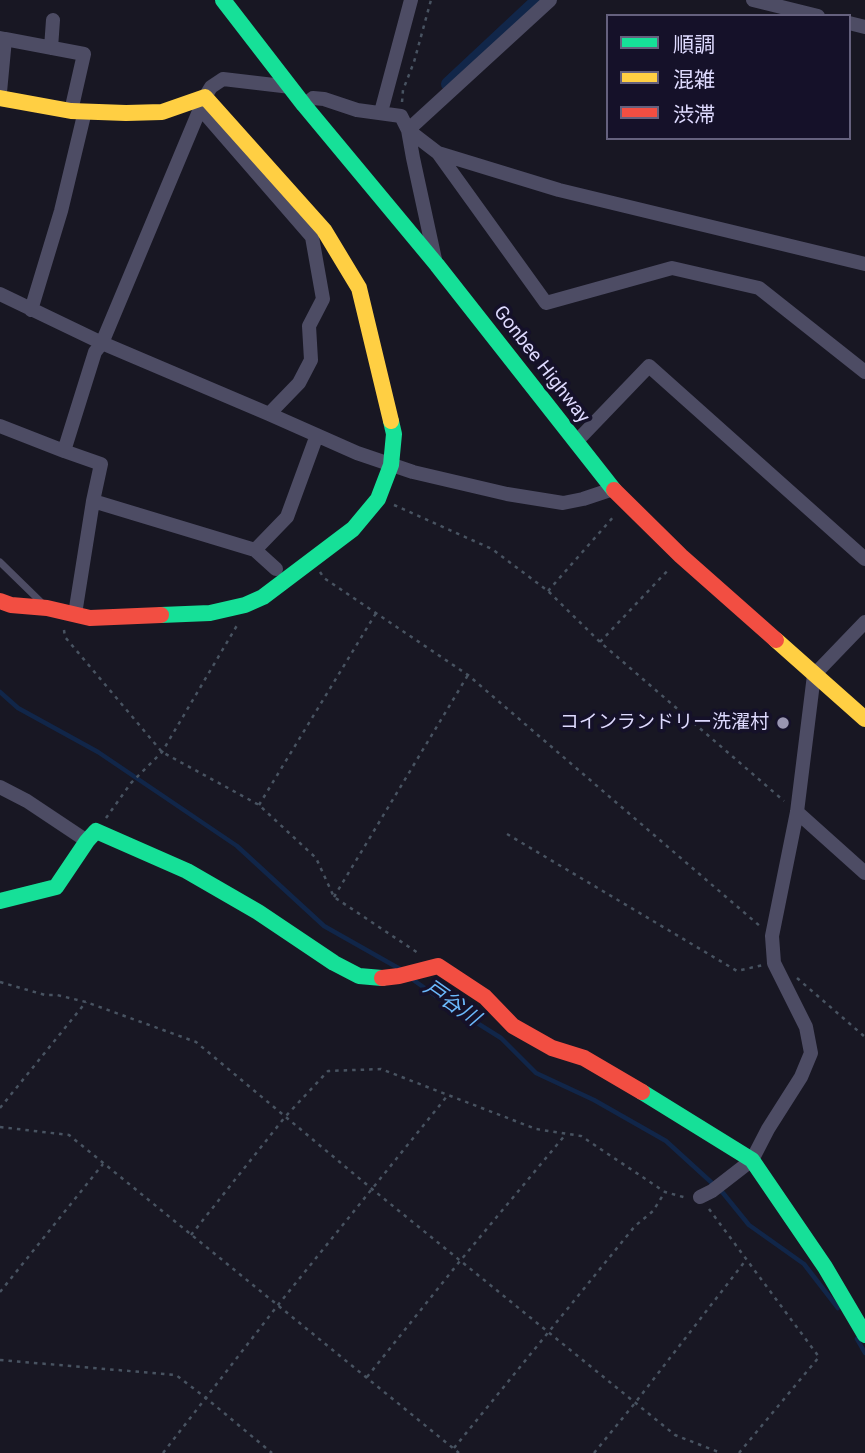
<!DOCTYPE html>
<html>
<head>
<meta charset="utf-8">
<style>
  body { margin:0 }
  #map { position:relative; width:865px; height:1453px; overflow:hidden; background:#181723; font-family:Roboto,"Noto Sans JP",sans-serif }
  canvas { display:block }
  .legend { position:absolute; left:606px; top:14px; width:245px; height:126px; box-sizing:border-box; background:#151129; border:2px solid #65617e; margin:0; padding:9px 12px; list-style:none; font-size:21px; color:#dedafe }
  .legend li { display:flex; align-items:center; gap:14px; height:35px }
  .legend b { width:35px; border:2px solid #65617e }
</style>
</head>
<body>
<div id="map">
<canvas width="865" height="1453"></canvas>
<ul class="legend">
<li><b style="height:9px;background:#16e098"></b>順調</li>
<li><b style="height:9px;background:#ffcf43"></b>混雑</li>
<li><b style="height:9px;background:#f24e42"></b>渋滞</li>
</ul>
</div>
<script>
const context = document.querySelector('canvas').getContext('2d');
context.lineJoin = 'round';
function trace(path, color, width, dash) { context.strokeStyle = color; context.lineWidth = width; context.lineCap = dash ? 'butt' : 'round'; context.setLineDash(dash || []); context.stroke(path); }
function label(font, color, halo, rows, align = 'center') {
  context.font = font + ' Roboto,"Noto Sans JP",sans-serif'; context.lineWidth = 7; context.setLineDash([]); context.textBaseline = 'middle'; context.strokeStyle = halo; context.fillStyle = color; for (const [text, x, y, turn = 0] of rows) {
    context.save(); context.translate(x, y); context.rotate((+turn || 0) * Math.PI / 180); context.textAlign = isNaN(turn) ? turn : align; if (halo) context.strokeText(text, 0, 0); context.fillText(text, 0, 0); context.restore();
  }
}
trace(new Path2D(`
  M0 692 18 708 98 752 237 846 324 926 400 969
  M412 979 450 1006 501 1038 536 1073 594 1100 666 1141 723 1193 749 1225 804 1264 838 1308
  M857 1339 865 1353`), '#112649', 4.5);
trace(new Path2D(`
  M448 84 538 0`), '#112649', 14);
trace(new Path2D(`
  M402 102 403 90 414 62 431 0
  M394 505 492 549 548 591 600 642 784 801
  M320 572 324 578 468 675 761 927
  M548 591 615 515
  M64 630 65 637 162 752 259 805 316 858 334 897 418 953
  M600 642 670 568
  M259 805 376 613
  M106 818 131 783 162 752 239 622
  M507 834 737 971 763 965
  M334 897 468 675
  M797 978 865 1037
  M0 982 45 995H57L86 1002 196 1042 372 1189 675 1435 721 1453
  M0 1108 86 1002
  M0 1127 69 1135 459 1453
  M709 1209 819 1357 739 1453
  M191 1235 285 1117 328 1071 381 1069 448 1095
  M0 1292 103 1164
  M0 1360 176 1375 206 1398 272 1453
  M367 1377 460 1261 566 1134
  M454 1448 635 1226 653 1211 665 1192
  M163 1453 278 1305 448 1095 536 1129 581 1136 665 1192 687 1198
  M594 1453 635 1403 746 1260`), '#485361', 2.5, [3.5, 5]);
trace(new Path2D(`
  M0 562 42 603`), '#4d4c64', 7);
trace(new Path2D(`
  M753 0 818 16
  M849 23 865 27
  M0 38 5 39 0 92
  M5 39 84 54 71 111
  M51 48 53 20
  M304 105 313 98 324 99 357 110 401 116 408 130 413 158 436 264
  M200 108 312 237 323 299 309 326 311 360 299 383 269 414
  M381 112 411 0
  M408 130 438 153 559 190 865 264
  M408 130 550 0
  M438 153 546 303 672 268 759 288 865 372
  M0 294 102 343 269 414 357 453 413 472 507 494 563 503 583 499 613 489
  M31 310 61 211 85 111
  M0 426 64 451
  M576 442 649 366 865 559
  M93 501 255 550 276 569
  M255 550 287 517 317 435
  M75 614 93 501 101 464 64 451 95 352 102 343 205 97 211 87 223 79 291 87
  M0 787 27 801 87 841
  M797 812 865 873
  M700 1197 712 1191 752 1160 768 1129 801 1077 811 1053 806 1027 774 963 772 936 797 812 814 675 865 622`), '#4d4c64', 14);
trace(new Path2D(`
  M223 0 304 105 437 265 614 490
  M161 615 210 613 245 605 263 597 353 529 378 499 391 465 394 434 391 421
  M0 901 56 887 87 841 96 831 187 871 258 912 334 963 359 976 382 978
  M642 1092 752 1160 825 1267 865 1335`), '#16e098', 16);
trace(new Path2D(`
  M0 98 71 111 126 113 162 112 205 97 324 230 359 288 391 421
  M776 640 865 719`), '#ffcf43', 16);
trace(new Path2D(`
  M614 490 681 556 776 640
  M0 601 11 605 47 608 90 618 161 615
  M382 978 399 976 438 966 485 997 513 1026 552 1048 584 1058 642 1092`), '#f24e42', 16);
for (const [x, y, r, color] of [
  [783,723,7,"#9996b1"]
]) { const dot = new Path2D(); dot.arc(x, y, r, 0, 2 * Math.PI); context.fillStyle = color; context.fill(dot); trace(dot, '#151129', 2.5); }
label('19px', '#dedafe', '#151129', [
  ["Gonbee Highway",541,365,52]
]);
label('19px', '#dedafe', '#151129', [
  ["コインランドリー洗濯村",769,723]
], 'right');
label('italic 21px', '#6bb8fa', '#151129', [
  ["戸谷川",451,1004,35]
]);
</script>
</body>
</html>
